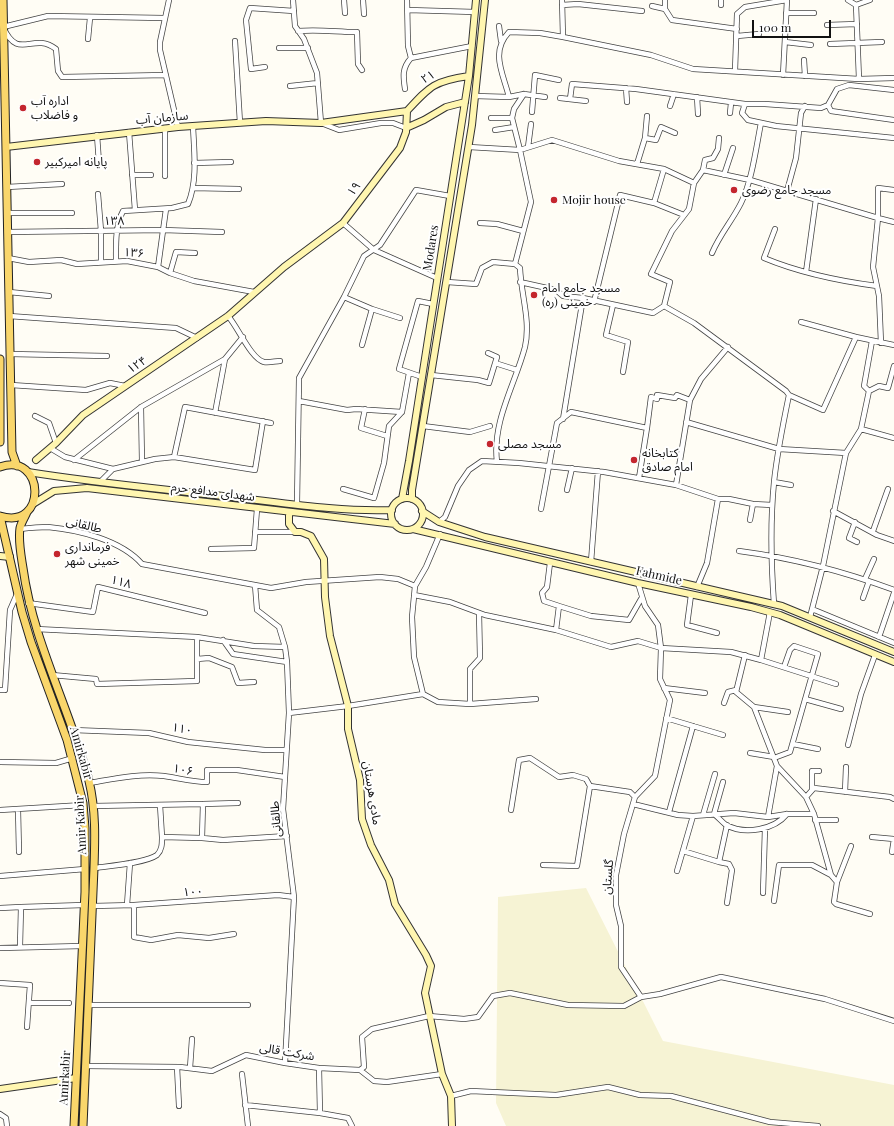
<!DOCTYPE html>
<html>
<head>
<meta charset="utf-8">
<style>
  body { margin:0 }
  #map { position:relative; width:894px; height:1126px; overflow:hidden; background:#fffdf5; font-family:"Playfair Display",serif }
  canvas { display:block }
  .scale { position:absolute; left:752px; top:20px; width:79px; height:18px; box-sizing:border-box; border:2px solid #111; border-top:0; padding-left:5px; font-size:12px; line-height:14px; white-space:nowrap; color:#111; -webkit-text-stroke:3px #fff; paint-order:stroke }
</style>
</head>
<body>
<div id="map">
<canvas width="894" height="1126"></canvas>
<div class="scale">100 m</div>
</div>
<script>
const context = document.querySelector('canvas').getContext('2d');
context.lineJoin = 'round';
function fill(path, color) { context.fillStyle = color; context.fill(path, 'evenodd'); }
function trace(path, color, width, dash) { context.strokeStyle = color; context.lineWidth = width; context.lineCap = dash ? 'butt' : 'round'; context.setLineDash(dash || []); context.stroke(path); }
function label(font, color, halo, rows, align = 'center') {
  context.font = font + ' "Playfair Display","Noto Sans Arabic",serif'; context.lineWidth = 4; context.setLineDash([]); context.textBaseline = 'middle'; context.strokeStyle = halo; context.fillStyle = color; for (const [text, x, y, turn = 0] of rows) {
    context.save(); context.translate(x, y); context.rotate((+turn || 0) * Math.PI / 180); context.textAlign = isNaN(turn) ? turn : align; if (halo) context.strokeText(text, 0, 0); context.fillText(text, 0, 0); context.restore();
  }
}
fill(new Path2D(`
  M586 888 663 1041 894 1085V1126H506L496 1103 498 897Z`), '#f6f3d4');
const street = new Path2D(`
  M169 0 160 42V50L178 127
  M293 0 295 26 304 39 317 73 321 123 339 130 381 123H393L406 128
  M344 0 345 13
  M363 0 364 14
  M407 0 408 46 411 58
  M562 0 563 37
  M665 0V9L672 20 737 29
  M721 0V5
  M848 0 856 5 859 79
  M562 5 578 4 642 11
  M856 5 870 0
  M652 6 665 9
  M408 10 475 12
  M786 13H814
  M164 18 48 16 3 27C19 62 32 31 56 49L58 71 62 77 166 75
  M827 25 857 24
  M499 26 501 41
  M298 31C319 29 337 32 357 32L358 64 362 70
  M737 36 759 34
  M88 39 90 18
  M235 41 240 123
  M785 42 811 45
  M830 44 882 42
  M279 48H308
  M804 60 805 76
  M265 67 251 69 246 20 250 8 294 11
  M735 71 737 14 745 7 787 0
  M783 75 787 0
  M290 86 318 83
  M626 88 627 102
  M405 89C403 76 402 68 411 58L472 46
  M475 96 509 97 524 94 545 97
  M509 97C503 73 490 52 509 32L540 33 563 37 651 55 693 69 859 79 894 78
  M697 97 698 114
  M560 98 586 101
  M570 99 572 84 636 89 745 104H765L821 108 828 105 837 89 849 85 894 90
  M745 104 742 113 748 120 776 126 894 138
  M828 105 831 111 894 120
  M670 106 674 94
  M532 112 535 75 559 80
  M730 113 731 103
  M491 118H512
  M495 130 514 127
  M129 132 135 210
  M97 135 99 163
  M645 138 647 116
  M469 147 520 150 552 140 619 161 664 169 694 183 703 170 750 180 878 218 873 267 879 296 881 343
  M528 147 531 124
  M194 163 231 162
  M637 164 645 138 656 140 661 127 675 133
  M703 170 705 160 713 158 718 149 719 138
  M132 175H151
  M724 175 733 148
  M165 176V128
  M7 187 62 184
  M193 188 239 189
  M894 190 878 188V218L894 222
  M787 191 796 158 801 113 805 106
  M98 194 101 231V262
  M654 203 684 215
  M7 213H72
  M343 223 374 250 437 278
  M480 223 497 224 523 231
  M775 229 764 258C800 273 839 281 877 286
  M7 232 163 230 222 232
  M712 253C720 234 732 221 741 203 752 181 756 148 761 123
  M8 258 29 262 61 260 77 264 127 261 158 267 170 273 194 281 254 292
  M116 261C116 245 115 226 123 211L172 208 188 204C198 180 194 151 193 126
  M515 264 531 202 520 150 512 118 514 109 524 94
  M158 267 166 209
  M806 272 816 199
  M170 273 176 252 195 253
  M447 282 476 284 482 268 493 262 515 264
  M520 282 556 290 563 296 583 298 653 313 664 306 694 323 786 391 789 395C783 424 777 453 774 482 770 523 771 563 774 604
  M9 292 49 296
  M344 297 372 309 400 318
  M594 302 620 195 654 203 664 169
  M613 305 606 335 628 342 623 372
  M664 306 670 282 651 274 672 231 689 209 694 183
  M9 316 176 328 197 338
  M228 316C238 327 251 359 264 362 269 363 276 361 280 361
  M801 322 856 337
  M362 345 372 309
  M10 354 107 356
  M495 363 517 370
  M431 375 478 380 489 383 497 357 488 353
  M422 377 399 369 418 301 433 304
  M11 385 86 390 110 383 125 386
  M869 391 879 386 888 388 894 366
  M789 395 823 410 856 337 894 345
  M299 401 347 410 356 409 402 412
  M141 407 142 462
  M365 409 361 428 387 436
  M215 413 225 359
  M35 416 49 423 56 443
  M563 419 583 298
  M686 422 779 449 846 453 861 429 894 438
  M423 426 470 432 490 426
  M647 428 651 397 657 399V395L675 398 677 395 690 400
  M861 429 869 391 864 386 872 341
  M50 448 65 457 113 469
  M174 457 185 407 271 423
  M74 460 141 407 225 359 243 337
  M497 462C492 421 515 385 525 347 531 321 521 295 520 268L515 264
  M100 482 113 469 155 459 174 457 255 470 263 421
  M774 482 791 485
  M676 485 690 400 701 379 728 347
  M343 489 374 498 384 463 389 426 402 412 409 373
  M567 490 572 468
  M297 504 299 378 344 297 364 256 380 245 416 190 450 196
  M541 509 557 423 571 412 647 428 639 478
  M833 511 877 535 894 541
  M750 520 753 504
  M439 522 445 517 458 486 469 470 482 461 519 463 604 472 676 485 718 499H729L753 504 772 505
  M855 522 849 538 857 542
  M20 529C29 528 39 527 48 527 79 530 121 540 142 564L271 588 306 582 380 577 398 579 415 586
  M873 531 888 489
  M255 532H295
  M211 549 254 548 257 509
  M739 551C792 558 843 571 894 590
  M591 562 598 471
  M550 563 547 587 542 593 544 601 559 606 556 630
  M865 579 874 559
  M638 583 645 606 658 625 661 648 660 679 670 700 655 776 635 797 624 834 616 875V905L621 926V967L641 997 660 994 721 977 825 999 894 1021
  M255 585 257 610 279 627 285 647 287 662 289 713 283 809 294 897 285 1063
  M697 587 707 563 718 499
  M414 595 450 602 485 615 556 630 611 647 638 641 661 648 731 652 761 660 770 612
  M691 595 687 625 717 633
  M863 598 869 581
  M28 603 93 612 98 587 205 613
  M559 606 591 616 629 620 641 599
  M812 609 894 643
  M810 617 823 566 846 453
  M36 629 197 637 254 646 285 647
  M879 637 894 593
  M223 640 233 654 287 662
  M745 655 736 692 754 707 777 766 806 797 814 814 831 875 837 882
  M197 659 209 658 232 667 238 683 254 682
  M761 660 836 684
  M52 675 96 679 97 684 197 681V637
  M664 688 705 693
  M0 690H5L10 610 17 594
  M423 694 414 657 412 617 415 586 426 567 440 534
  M423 694 438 702 470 704 536 699
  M805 699 841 709
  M724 703 728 692 736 690
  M470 704V669L480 658 479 613
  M754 707 788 712
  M289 713 348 706 423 694
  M666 718 723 735
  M73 730 149 733 188 742 265 750H286
  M793 744 818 749
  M848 745 861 694 875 655
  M750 753 774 757
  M774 758 790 752 818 654 794 646 790 650 784 667
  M0 762 56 763 73 758
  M723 782 714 814C718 817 722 822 726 825 745 835 774 830 787 814
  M89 783C113 779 139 773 164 776 179 778 192 782 207 782V770H237L285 777
  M812 789V771H819
  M845 792 846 767
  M806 797 814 788 890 797 894 799
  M633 804 678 815 693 816 734 813 768 817 787 814H814
  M160 805 162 837
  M93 806 203 804
  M18 809 19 852
  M0 810 83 805
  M511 810 519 760 530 758 559 777 573 775 586 779 590 786 630 792 635 797
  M669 812 693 726
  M703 815 715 774
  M768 817 777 766
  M815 820H836
  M872 837 894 839
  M202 838 203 804 238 803
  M851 846 837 882 834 902 836 904 870 914
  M683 851 719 862 727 825
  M892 852 894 839
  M719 862 729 864 732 870 727 903
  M543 865 577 866 590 786
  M94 868C109 866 146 863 157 855 162 850 162 844 162 837L202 838 223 840 287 836
  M677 871 693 816
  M0 876 85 869
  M763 893 765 828
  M774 901 779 865H812L831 875
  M127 905 130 863
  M134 905V937L151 940 178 935 209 938 234 934
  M93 906 134 905 278 895 294 897
  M21 907 84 905
  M0 908 21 907 20 946
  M0 948 82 946
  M0 983 30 985 27 1027
  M29 1003H69
  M88 1005H248
  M85 1066 180 1067 212 1071 246 1055 285 1063 319 1068 360 1070 364 1067 362 1037 372 1029 429 1016 464 1019 478 1017 493 996 510 993 568 1005 624 1006 641 997
  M177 1067 179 1106
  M190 1068 192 1039
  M360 1070 374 1081 387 1082 442 1074
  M242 1074 248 1126
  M451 1096 471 1091 556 1095 608 1087 640 1095 671 1096 770 1122 818 1126
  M245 1105 320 1113 319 1068
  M320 1113 348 1118 352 1126
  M0 1114 6 1118 7 1126`);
const secondary = new Path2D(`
  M407 111C430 86 434 81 469 76
  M406 128 424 120 446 107 465 102
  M6 147 178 127 266 121 321 123 407 111
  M36 460 56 443 83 415 228 316 284 267 343 223 400 148 406 132 407 111
  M28 472C96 483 164 489 232 497 285 503 339 512 392 510
  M391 514a16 16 0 1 1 32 0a16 16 0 1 1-32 0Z
  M402 499 409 461 469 76 476 0
  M412 499V490L472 125 485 0
  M33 504 54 491 87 488 395 524
  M422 511 439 522 485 537 782 606 894 652
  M289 513V524L295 532H301L311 536 324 559 325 597 330 636 348 706V729L360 780 362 819 371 845 389 880 395 904 426 955 431 966 425 993 442 1074 451 1096 452 1126
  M413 529 638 583 751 607 780 615 894 662
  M0 556 10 557
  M0 1089 76 1078`);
const primary = new Path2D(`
  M3 0 12 452 17 466
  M0 359V442
  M0 467C45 451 48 531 0 516
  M27 512C25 517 21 523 20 528 18 541 21 555 23 568 33 642 70 709 89 781 96 810 95 839 94 868L83 1126
  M0 516 22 612 31 642 67 740 83 803 85 828V892L74 1126`);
trace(street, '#444', 6);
trace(secondary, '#333', 8);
trace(primary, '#222', 9);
trace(street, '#fff', 4.5);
trace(secondary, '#fff6b0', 6);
trace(primary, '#f9d66b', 7);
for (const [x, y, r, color] of [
  [23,108,4,"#c4262e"],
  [37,162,4,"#c4262e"],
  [734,190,4,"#c4262e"],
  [554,200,4,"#c4262e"],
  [534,295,4,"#c4262e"],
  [490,444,4,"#c4262e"],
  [634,460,4,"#c4262e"],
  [57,554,4,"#c4262e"]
]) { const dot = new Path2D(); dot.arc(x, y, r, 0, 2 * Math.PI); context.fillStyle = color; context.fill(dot); trace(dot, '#fff', 1.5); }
label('12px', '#111', '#fff', [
  ["۲۱",428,77,-31],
  ["سازمان آب",162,118,-5],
  ["۱۹",354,189,-53],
  ["۱۳۸",114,221,-1],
  ["Modares",431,248,-81],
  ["۱۳۶",134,253,6],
  ["۱۲۴",137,365,-34],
  ["شهدای مدافع حرم",213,492,7],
  ["طالقانی",84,525,14],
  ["Fahmide",659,576,13],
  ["۱۱۸",121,582,15],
  ["۱۱۰",182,729,11],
  ["Amirkabir",81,753,74],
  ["۱۰۶",183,770,11],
  ["مادی هرستان",372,793,81],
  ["طالقانی",276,819,-94],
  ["Amir Kabir",81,825,-93],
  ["گلستان",608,877,-85],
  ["۱۰۰",193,892,-3],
  ["شرکت قالی",287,1052,10],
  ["Amirkabir",65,1078,-87]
]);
label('12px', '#111', '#fff', [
  ["اداره آب",31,101],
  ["و فاضلاب",31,115],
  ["پایانه امیرکبیر",45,162],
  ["مسجد جامع رضوی",742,190],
  ["Mojir house",562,200],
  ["مسجد جامع امام",542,288],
  ["خمینی (ره)",542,302],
  ["مسجد مصلی",498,444],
  ["کتابخانه",642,453],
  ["امام صادق",642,467],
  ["فرمانداری",65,547],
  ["خمینی شهر",65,561]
], 'left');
</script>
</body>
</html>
